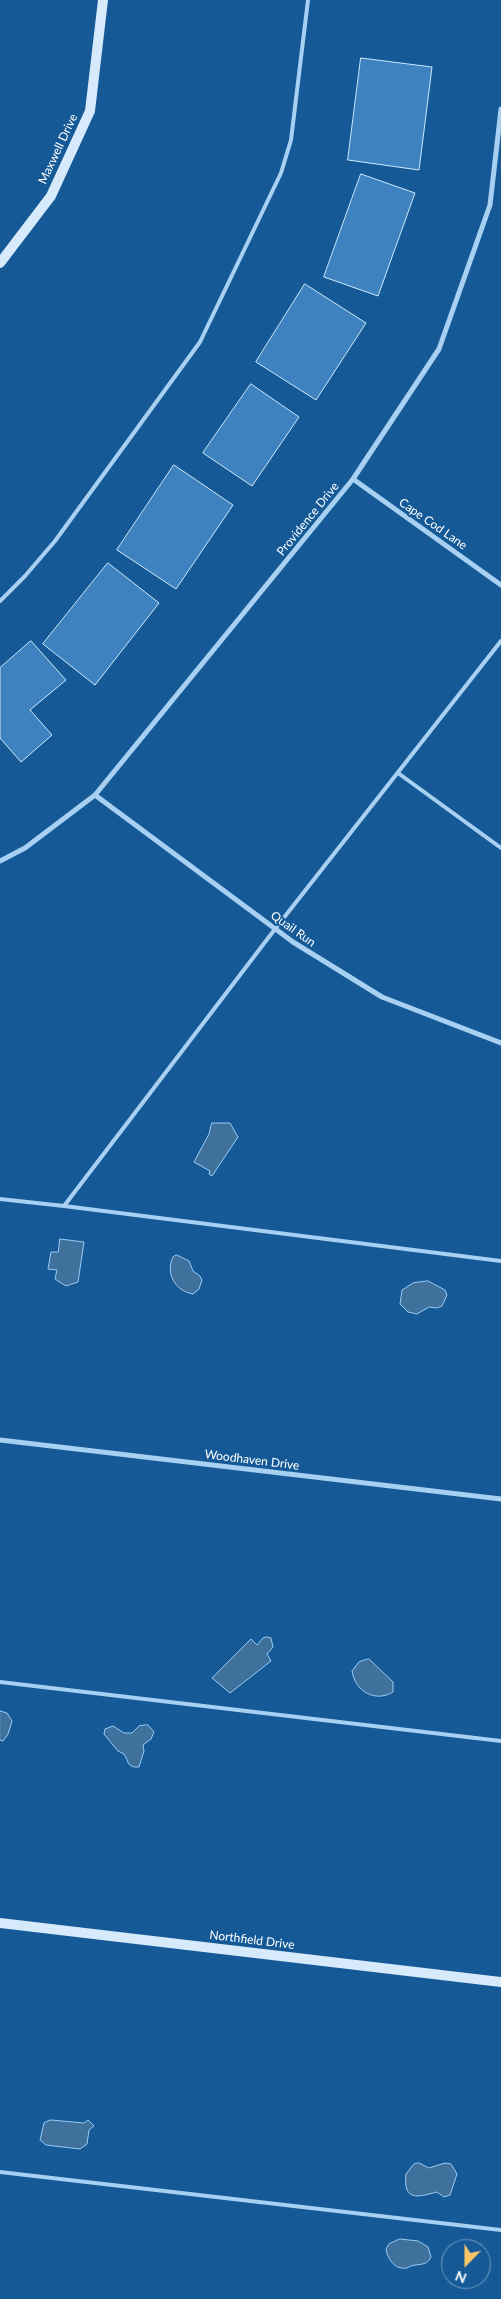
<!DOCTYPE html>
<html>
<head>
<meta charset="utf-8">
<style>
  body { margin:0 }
  #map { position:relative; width:501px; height:2299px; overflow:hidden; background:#155a97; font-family:Lato,sans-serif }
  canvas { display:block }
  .north { position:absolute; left:441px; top:2239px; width:50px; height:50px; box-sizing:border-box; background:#155a97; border:1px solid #739cc1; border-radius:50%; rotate:202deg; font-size:14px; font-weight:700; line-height:20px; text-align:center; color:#fff }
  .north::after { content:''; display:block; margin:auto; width:18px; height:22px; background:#ffc668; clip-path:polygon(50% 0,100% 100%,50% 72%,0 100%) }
</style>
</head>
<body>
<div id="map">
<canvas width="501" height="2299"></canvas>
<div class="north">N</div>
</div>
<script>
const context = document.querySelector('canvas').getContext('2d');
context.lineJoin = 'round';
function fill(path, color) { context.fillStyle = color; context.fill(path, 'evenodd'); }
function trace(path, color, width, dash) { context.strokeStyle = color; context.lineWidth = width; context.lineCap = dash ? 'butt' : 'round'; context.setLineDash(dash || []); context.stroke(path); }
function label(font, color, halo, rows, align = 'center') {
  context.font = font + ' Lato,sans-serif'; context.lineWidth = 4; context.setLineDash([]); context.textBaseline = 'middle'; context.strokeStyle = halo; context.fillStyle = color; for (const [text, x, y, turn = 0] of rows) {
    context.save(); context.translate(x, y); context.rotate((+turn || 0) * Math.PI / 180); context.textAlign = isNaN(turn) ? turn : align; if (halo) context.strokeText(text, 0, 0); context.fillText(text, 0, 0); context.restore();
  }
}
const water = new Path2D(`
  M212 1123H230L238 1137 212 1176 209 1174 210 1171 194 1162 209 1134Z
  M60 1239 84 1242 78 1282 66 1286 55 1279 57 1270 48 1269 51 1252H58Z
  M177 1255 189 1261 193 1271 200 1276 202 1280 199 1289 193 1294C175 1291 165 1273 173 1257Z
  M428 1281 445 1290 447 1295 442 1306 437 1308 429 1307 417 1314 408 1312 400 1304 402 1290 413 1283Z
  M267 1637 271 1638 273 1647 267 1654 271 1661 230 1693 212 1678 251 1639 257 1645 263 1638Z
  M369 1659 393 1682V1692C375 1703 355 1691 352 1671L359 1662Z
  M0 1711 7 1713 12 1721 8 1734 3 1741 0 1740Z
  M148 1725 154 1732 151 1739 143 1745 144 1751 139 1767C127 1768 129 1762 124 1754L118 1751 104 1734 105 1729 113 1726 124 1733H132L139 1726Z
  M51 2120 84 2123 88 2120 94 2126 89 2130 87 2144 80 2149 46 2145 40 2140 44 2123Z
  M419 2163 429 2168 445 2163 451 2164 457 2174 450 2195 444 2197 437 2192C418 2197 403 2202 406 2174L414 2164Z
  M400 2239 418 2241 428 2247 431 2257C426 2268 416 2262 407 2268 395 2270 388 2260 386 2249L389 2244Z`);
fill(water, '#40709c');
trace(water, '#9accf4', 1);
const building = new Path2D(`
  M361 58 432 67 419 170 348 160Z
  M361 174 415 193 378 296 324 277Z
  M305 284 366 323 316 400 256 362Z
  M251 384 299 417 252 486 203 453Z
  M174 465 233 505 176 589 117 550Z
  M108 563 159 603 95 685 43 644Z
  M31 641 66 680 30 710 52 735 21 762 0 738V668Z`);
fill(building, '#3e83bf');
trace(building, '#cfe8fc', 1);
trace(new Path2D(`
  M0 601 25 576 55 541 200 342 281 173 291 140 308 0
  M398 773 501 848
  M0 1199 64 1206 275 929 501 641
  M64 1206 501 1261
  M0 1682 501 1741
  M0 2172 501 2230`), '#a8d0f2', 4);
trace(new Path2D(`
  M353 479 501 585
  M95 795 293 942 382 997 501 1043
  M0 861 25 848 95 795 353 479 439 349 490 205 501 109
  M0 1440 501 1499`), '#a8d0f2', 5);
trace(new Path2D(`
  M0 263 51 196 90 111 103 0
  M0 1923 501 1982`), '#d6eafc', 10);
label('12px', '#fff', '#155a97', [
  ["Maxwell Drive",58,149,-65],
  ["Providence Drive",308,519,-51],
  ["Cape Cod Lane",433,524,35],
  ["Quail Run",293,929,35],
  ["Woodhaven Drive",252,1460,7],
  ["Northfield Drive",252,1940,7]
]);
</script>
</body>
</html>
